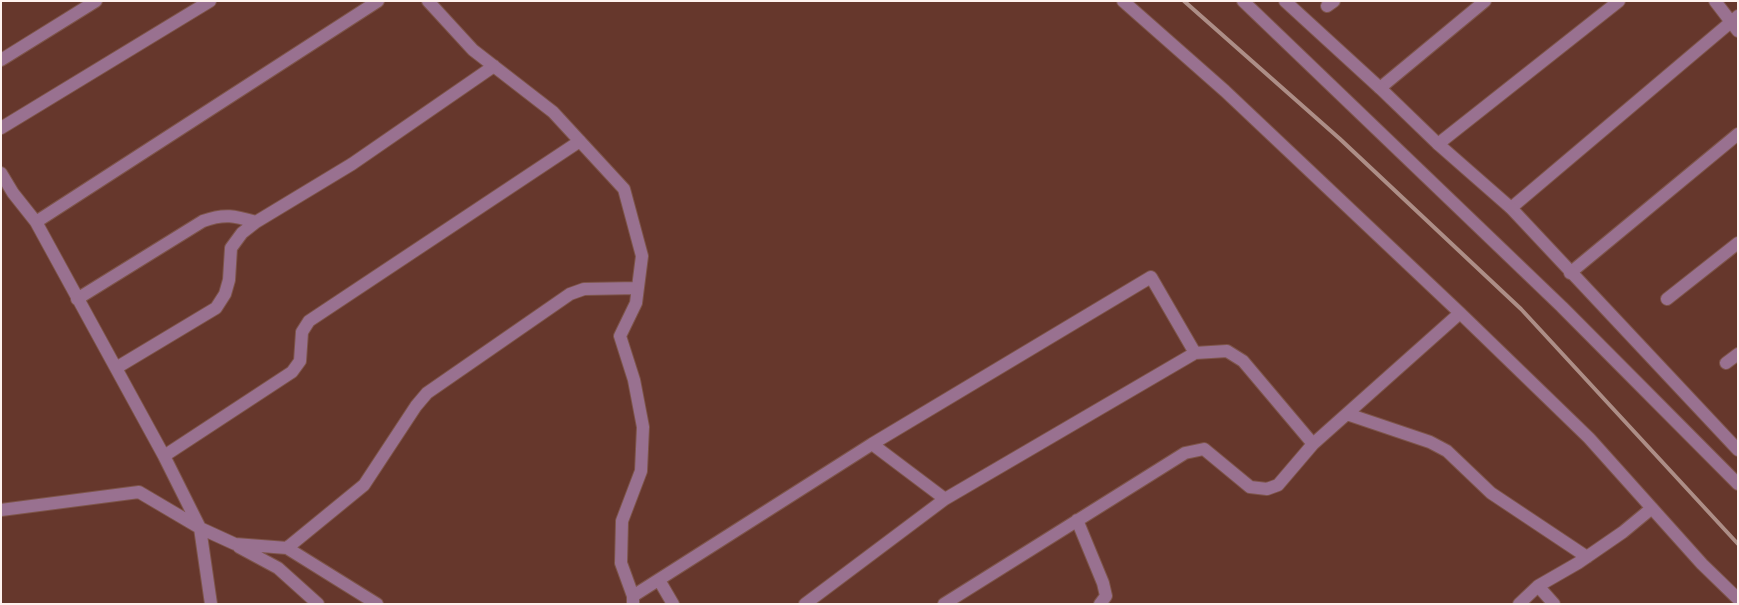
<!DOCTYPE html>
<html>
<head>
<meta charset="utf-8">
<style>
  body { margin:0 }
  #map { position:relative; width:1739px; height:605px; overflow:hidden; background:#66372c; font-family:Cabin,sans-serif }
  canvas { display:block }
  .frame { position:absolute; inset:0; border:2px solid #fef2ef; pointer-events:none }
</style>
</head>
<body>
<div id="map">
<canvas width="1739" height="605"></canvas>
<div class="frame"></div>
</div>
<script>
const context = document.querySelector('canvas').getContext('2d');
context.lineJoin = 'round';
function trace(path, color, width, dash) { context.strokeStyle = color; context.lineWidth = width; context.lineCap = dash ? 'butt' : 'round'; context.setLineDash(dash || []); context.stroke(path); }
const minor = new Path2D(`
  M428 1 473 50 553 112 624 189 642 256 636 303 620 336 634 380 643 427 641 471 622 521 621 563 633 596V604
  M1123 1 1225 91 1460 313 1589 438 1702 564 1738 599
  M1715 1 1738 31
  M1327 6 1334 1
  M1 60 96 1
  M1380 88 1485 1
  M1 128 210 1
  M1438 144 1619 1
  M1 173 13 193 36 222 164 456 200 528 211 604
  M1511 208 1738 16
  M36 222 378 1
  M1570 273 1738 134
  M77 299 203 221C225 213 235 216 256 222
  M1667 299 1738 243
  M1726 363 1738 354
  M116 368 216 308 225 294 229 280 231 248 242 233 256 222 352 164 494 66
  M1347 414 1430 442 1447 451 1491 493 1587 557
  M872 444 945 499 1195 353
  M164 456 292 372 300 361 302 332 309 321 580 141
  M1 510 139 492 200 528 235 544 287 548 377 604
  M1077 520 1103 583 1106 596 1100 604
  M239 547 278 568 318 604
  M287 548 364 485 416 406 427 393 570 294 584 289 638 288
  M659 580 673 604
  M1538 586 1578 563 1623 532 1652 508
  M633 596 872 444 1151 277 1195 353 1227 351 1243 361 1313 444 1460 313
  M805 604 945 499
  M944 604 1185 453 1204 449 1250 487 1267 489 1278 485 1313 444
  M1519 604 1538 586 1554 604`);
const tertiary = new Path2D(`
  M1243 1 1562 307 1738 484
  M1285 1 1380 88 1438 144 1511 208 1738 450`);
trace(minor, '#7e554b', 14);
trace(tertiary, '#7e554b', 14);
trace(minor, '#997190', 12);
trace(tertiary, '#997190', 12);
trace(new Path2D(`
  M1184 1 1340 139 1521 309 1738 544`), '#ad8e87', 4);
</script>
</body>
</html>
